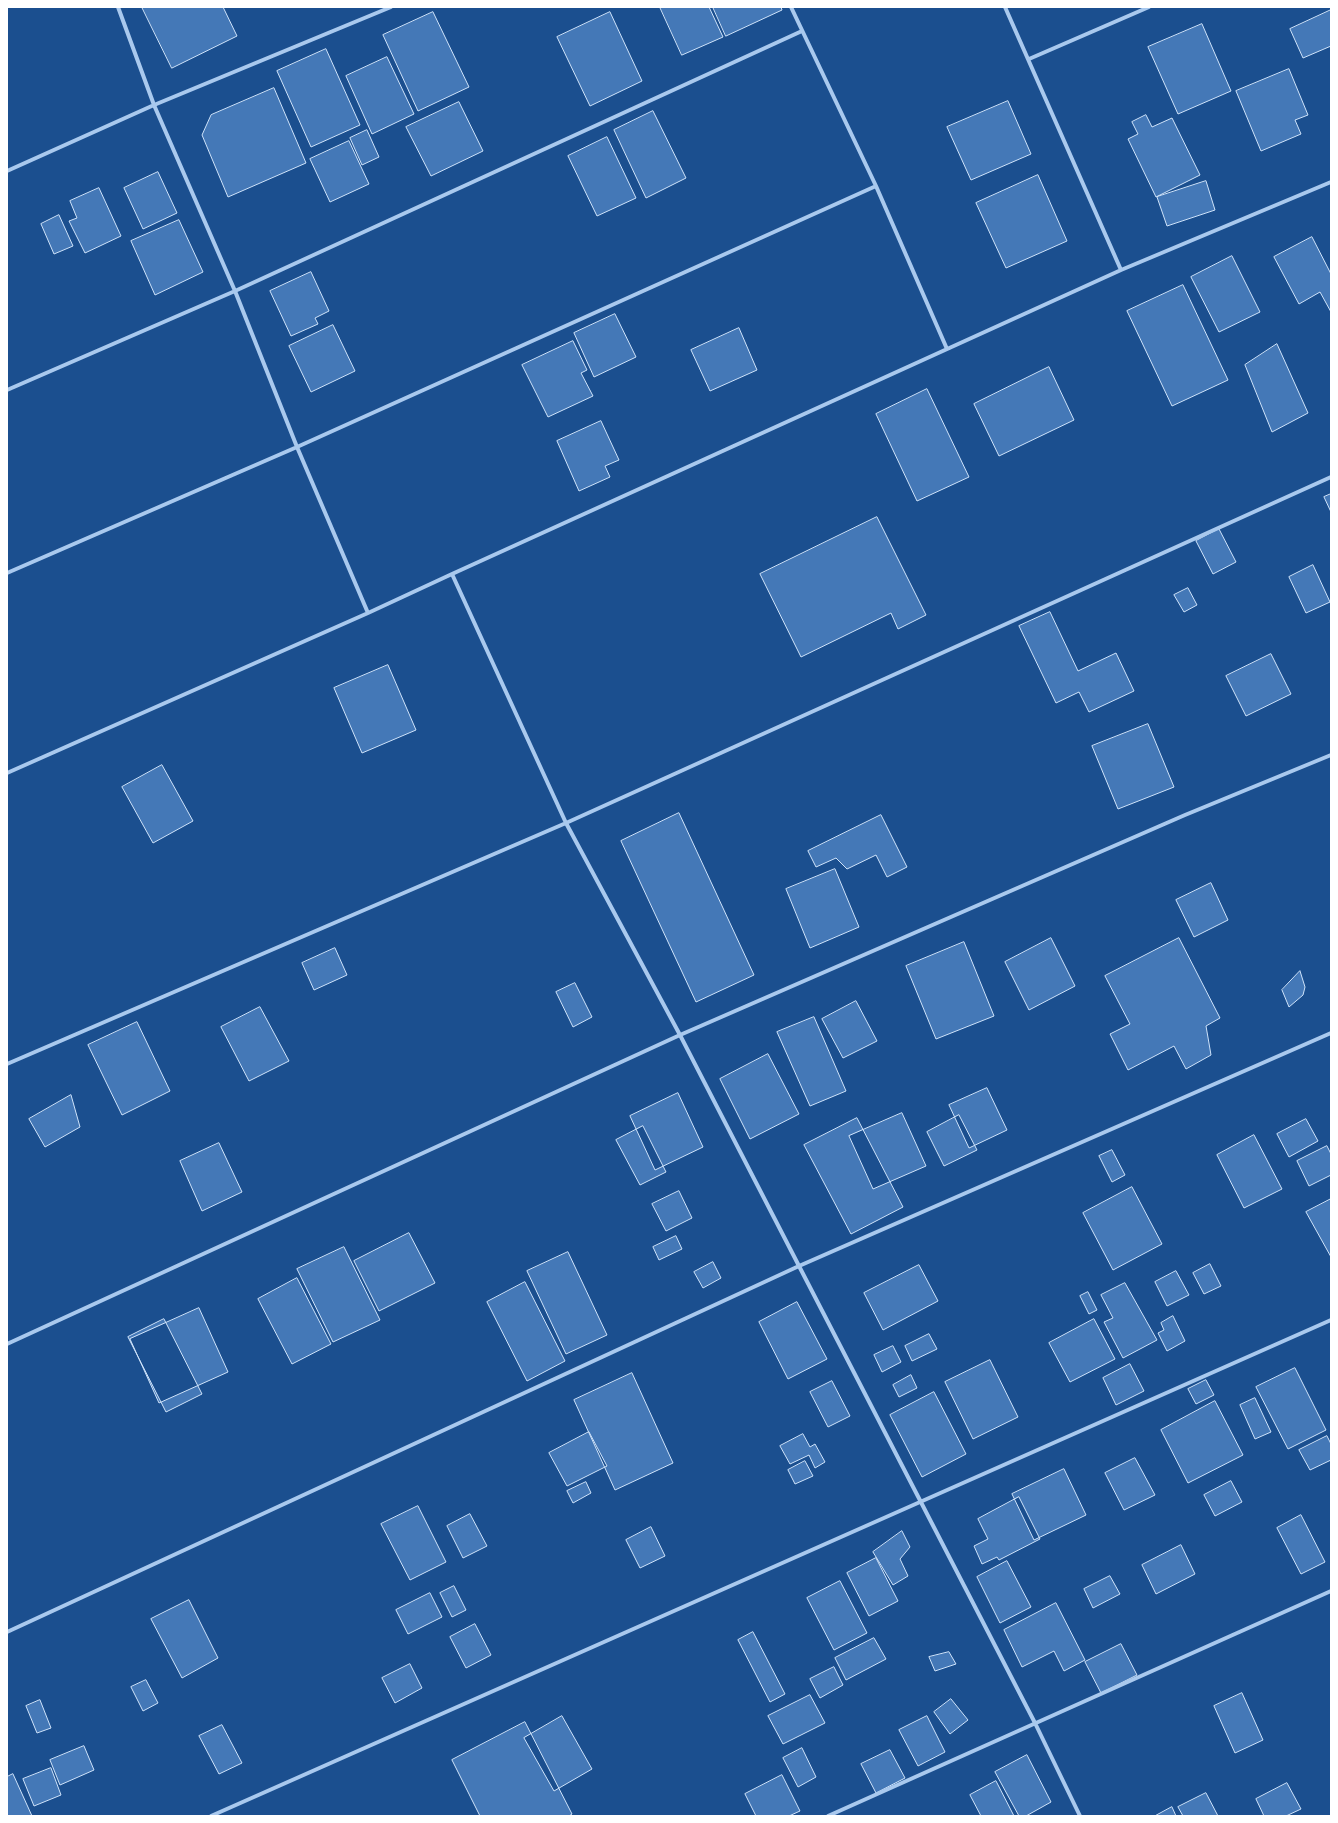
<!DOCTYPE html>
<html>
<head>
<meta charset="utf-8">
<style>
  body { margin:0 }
  #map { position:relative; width:1338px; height:1823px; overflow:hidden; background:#1b4f8f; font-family:"Fira Sans",sans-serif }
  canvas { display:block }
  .frame { position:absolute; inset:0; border:8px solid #fff; pointer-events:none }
</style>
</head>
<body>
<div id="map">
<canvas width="1338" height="1823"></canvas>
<div class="frame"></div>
</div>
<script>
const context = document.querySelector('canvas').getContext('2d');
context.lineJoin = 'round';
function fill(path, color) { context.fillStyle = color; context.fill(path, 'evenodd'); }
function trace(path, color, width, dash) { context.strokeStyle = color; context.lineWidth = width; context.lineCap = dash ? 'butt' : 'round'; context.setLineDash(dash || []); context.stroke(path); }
const building = new Path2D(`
  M142 7H223L237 36 172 68Z
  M660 7H709L723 37 682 55Z
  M713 7H781L782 10 726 36Z
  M1331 10V46L1303 58 1290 29Z
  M433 12 469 87 418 111 383 35Z
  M610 12 642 81 590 106 557 37Z
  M1202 24 1231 91 1178 114 1148 47Z
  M326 49 360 125 311 147 277 71Z
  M387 57 414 114 372 134 346 76Z
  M1289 69 1308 115 1295 120 1301 134 1261 151 1236 91Z
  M274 88 306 163 228 197 202 135 211 115Z
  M1008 101 1031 154 971 180 947 127Z
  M459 102 483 151 431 176 406 127Z
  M653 111 686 178 646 198 614 130Z
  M1146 115 1152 127 1172 118 1200 175 1156 197 1128 139 1138 134 1132 122Z
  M367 130 379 157 362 165 350 138Z
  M607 137 636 198 597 216 568 156Z
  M349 141 369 184 330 202 310 159Z
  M158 172 177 213 143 229 124 188Z
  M1038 175 1067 241 1006 268 976 203Z
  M1206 181 1215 210 1167 226 1157 197Z
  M99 188 121 236 85 253 69 221 77 218 70 201Z
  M59 215 73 246 54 254 41 224Z
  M179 220 203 272 155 295 131 241Z
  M1312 237 1331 274V312L1320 292 1299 304 1274 257Z
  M1232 256 1260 312 1219 332 1191 277Z
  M311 272 329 311 315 318 318 324 291 336 270 291Z
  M1183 285 1228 380 1172 406 1127 311Z
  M615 314 636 357 594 377 574 333Z
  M333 325 355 371 311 392 289 346Z
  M739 328 757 370 710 391 691 350Z
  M573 341 587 370 581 373 593 396 548 417 522 365Z
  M1277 344 1308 413 1272 432 1245 365Z
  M1049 367 1074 420 999 456 974 404Z
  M927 389 969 477 917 501 876 414Z
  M601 421 619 460 605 466 610 477 579 491 557 441Z
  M1331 494V512L1324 497Z
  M877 517 926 615 898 629 891 613 801 657 760 574Z
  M1219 529 1236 562 1213 574 1196 541Z
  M1313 565 1330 602 1306 613 1289 577Z
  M1188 588 1197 605 1184 612 1174 595Z
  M1050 612 1078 671 1116 653 1134 691 1089 712 1079 692 1056 703 1019 626Z
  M1271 654 1291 694 1246 716 1226 676Z
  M388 665 416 730 362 753 334 688Z
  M1148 724 1174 787 1118 809 1092 746Z
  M162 765 193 821 153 843 122 787Z
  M679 813 754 975 696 1002 621 841Z
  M881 815 907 867 887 877 876 855 847 869 836 858 816 867 808 851Z
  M835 869 859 927 810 948 786 889Z
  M1211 883 1228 920 1194 937 1176 900Z
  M1051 938 1075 986 1029 1010 1005 962Z
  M1179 938 1220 1018 1206 1026 1211 1055 1186 1069 1174 1046 1128 1070 1110 1034 1130 1024 1105 976Z
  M964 942 994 1016 936 1039 906 966Z
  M335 948 347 975 314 990 302 963Z
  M1300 971 1305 987 1303 995 1289 1007 1282 990Z
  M575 983 592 1017 573 1027 556 992Z
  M856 1001 877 1041 843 1058 822 1019Z
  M260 1007 289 1061 249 1081 221 1027Z
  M814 1017 846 1091 810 1106 777 1032Z
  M137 1022 170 1091 122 1115 88 1045Z
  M768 1054 799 1114 750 1139 720 1079Z
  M987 1088 1007 1130 969 1148 949 1105Z
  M678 1093 703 1147 655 1170 630 1116Z
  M71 1095 80 1127 45 1147 29 1119Z
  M902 1113 926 1166 873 1189 849 1136Z
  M959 1115 977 1150 944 1166 927 1132Z
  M857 1118 903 1207 851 1234 804 1145Z
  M1306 1119 1318 1141 1289 1157 1277 1134Z
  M643 1126 666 1172 640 1185 616 1140Z
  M1254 1135 1282 1189 1244 1208 1217 1155Z
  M219 1143 242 1192 202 1211 180 1161Z
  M1327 1146 1331 1154V1175L1309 1186 1297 1161Z
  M1112 1150 1125 1175 1112 1182 1099 1156Z
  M1132 1187 1162 1244 1113 1270 1083 1213Z
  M679 1191 692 1218 666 1231 652 1204Z
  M1331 1199V1257L1306 1212Z
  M409 1233 435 1283 379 1311 354 1261Z
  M676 1236 682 1249 659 1260 653 1247Z
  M344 1247 380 1320 333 1342 297 1269Z
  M568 1252 607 1335 566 1354 527 1271Z
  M713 1262 721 1278 703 1288 694 1272Z
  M1210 1264 1221 1286 1204 1294 1193 1273Z
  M919 1265 938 1301 883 1330 864 1293Z
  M1176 1271 1189 1295 1167 1306 1155 1282Z
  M297 1278 331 1344 292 1364 258 1299Z
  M525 1282 565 1361 527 1381 487 1302Z
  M1125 1283 1157 1340 1123 1358 1104 1322 1113 1318 1101 1295Z
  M1088 1292 1097 1310 1089 1314 1080 1296Z
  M797 1302 827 1359 788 1379 759 1322Z
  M199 1308 228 1372 159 1403 130 1339Z
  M1173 1316 1185 1341 1167 1351 1158 1333 1164 1330 1161 1323Z
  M164 1319 202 1394 166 1412 128 1337Z
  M1094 1319 1115 1359 1070 1382 1049 1343Z
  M929 1334 937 1349 912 1361 905 1346Z
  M893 1346 901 1362 882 1372 874 1355Z
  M990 1360 1018 1417 973 1439 945 1382Z
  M1130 1364 1144 1391 1116 1405 1103 1378Z
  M1295 1368 1326 1430 1288 1449 1256 1387Z
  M632 1373 673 1463 615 1490 574 1400Z
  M911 1375 917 1388 899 1397 893 1385Z
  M1206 1380 1214 1395 1196 1404 1188 1389Z
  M832 1381 850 1416 828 1427 810 1392Z
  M934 1392 966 1454 922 1477 890 1415Z
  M1255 1398 1271 1432 1255 1439 1240 1405Z
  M1215 1401 1243 1455 1188 1483 1161 1430Z
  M589 1432 607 1466 567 1486 549 1453Z
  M803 1434 810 1447 815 1444 825 1462 815 1468 809 1455 790 1464 780 1446Z
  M1327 1436 1331 1444V1460L1310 1470 1299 1450Z
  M1135 1458 1155 1495 1124 1510 1105 1473Z
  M805 1461 813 1476 795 1484 788 1470Z
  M1064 1469 1086 1515 1034 1540 1012 1494Z
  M1231 1481 1242 1502 1215 1516 1204 1495Z
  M586 1482 591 1493 573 1503 567 1491Z
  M1019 1497 1040 1539 999 1560 997 1557 982 1564 974 1546 988 1539 978 1519Z
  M418 1506 446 1562 410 1580 381 1524Z
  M470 1514 487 1546 463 1558 447 1526Z
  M1301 1515 1325 1562 1301 1574 1277 1528Z
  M651 1527 665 1556 640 1568 626 1540Z
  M902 1531 910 1547 900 1559 908 1576 893 1585 873 1552Z
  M1181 1545 1195 1574 1156 1594 1142 1565Z
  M876 1558 898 1601 869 1616 847 1573Z
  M1007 1561 1031 1607 1000 1623 977 1577Z
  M1110 1576 1120 1594 1093 1608 1084 1589Z
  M840 1581 867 1633 834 1650 807 1598Z
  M454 1586 466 1610 452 1617 440 1593Z
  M430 1593 442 1617 408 1634 396 1610Z
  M189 1600 218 1658 182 1678 151 1619Z
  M1056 1603 1085 1660 1064 1671 1054 1651 1022 1667 1004 1630Z
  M475 1624 491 1655 466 1668 450 1637Z
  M753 1632 785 1694 770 1702 738 1640Z
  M874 1638 886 1659 846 1680 835 1658Z
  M1121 1644 1137 1675 1101 1693 1085 1662Z
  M949 1652 956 1664 935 1671 929 1657Z
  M410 1664 422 1688 395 1703 382 1678Z
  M834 1667 843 1685 820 1698 810 1679Z
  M146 1680 158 1703 143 1711 131 1687Z
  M1242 1693 1263 1740 1235 1753 1214 1706Z
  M810 1695 825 1723 783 1744 768 1716Z
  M951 1699 968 1720 950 1734 934 1712Z
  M40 1700 51 1728 37 1733 26 1706Z
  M562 1716 592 1769 554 1791 524 1738Z
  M927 1716 945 1752 918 1766 899 1730Z
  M525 1722 572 1814 569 1816H480L452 1760Z
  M222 1725 242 1763 219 1774 199 1736Z
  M84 1746 94 1770 60 1785 50 1760Z
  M802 1748 816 1777 798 1787 783 1758Z
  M890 1750 905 1778 876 1793 861 1764Z
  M1027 1755 1051 1802 1026 1816H1019L995 1772Z
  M51 1768 61 1795 34 1806 23 1779Z
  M13 1774 32 1816H7V1777Z
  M782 1775 800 1811 789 1816H756L745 1794Z
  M996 1781 1014 1816H981L970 1795Z
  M1287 1783 1301 1809 1286 1816H1264L1256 1799Z
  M1206 1793 1218 1816H1183L1178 1807Z
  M1172 1807 1176 1816H1155Z`);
fill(building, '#4478b7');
trace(building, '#cfe3fa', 1);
trace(new Path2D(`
  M118 7 154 105 235 291 297 447 368 613
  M1005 7 1121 270
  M1029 59 1149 7
  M7 171 154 105 391 7
  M876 186 947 349
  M7 390 235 291 802 31
  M7 573 297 447 876 186 791 7
  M452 574 566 823 680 1035 799 1266 1035 1723 1080 1816
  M7 773 368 613 452 574 1121 270 1331 182
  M7 1064 566 823 1331 477
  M7 1344 680 1035 1185 815 1331 755
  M7 1632 799 1266 1331 1033
  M211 1816 1331 1320
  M828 1816 1331 1591`), '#a9c9ee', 4);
</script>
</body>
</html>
